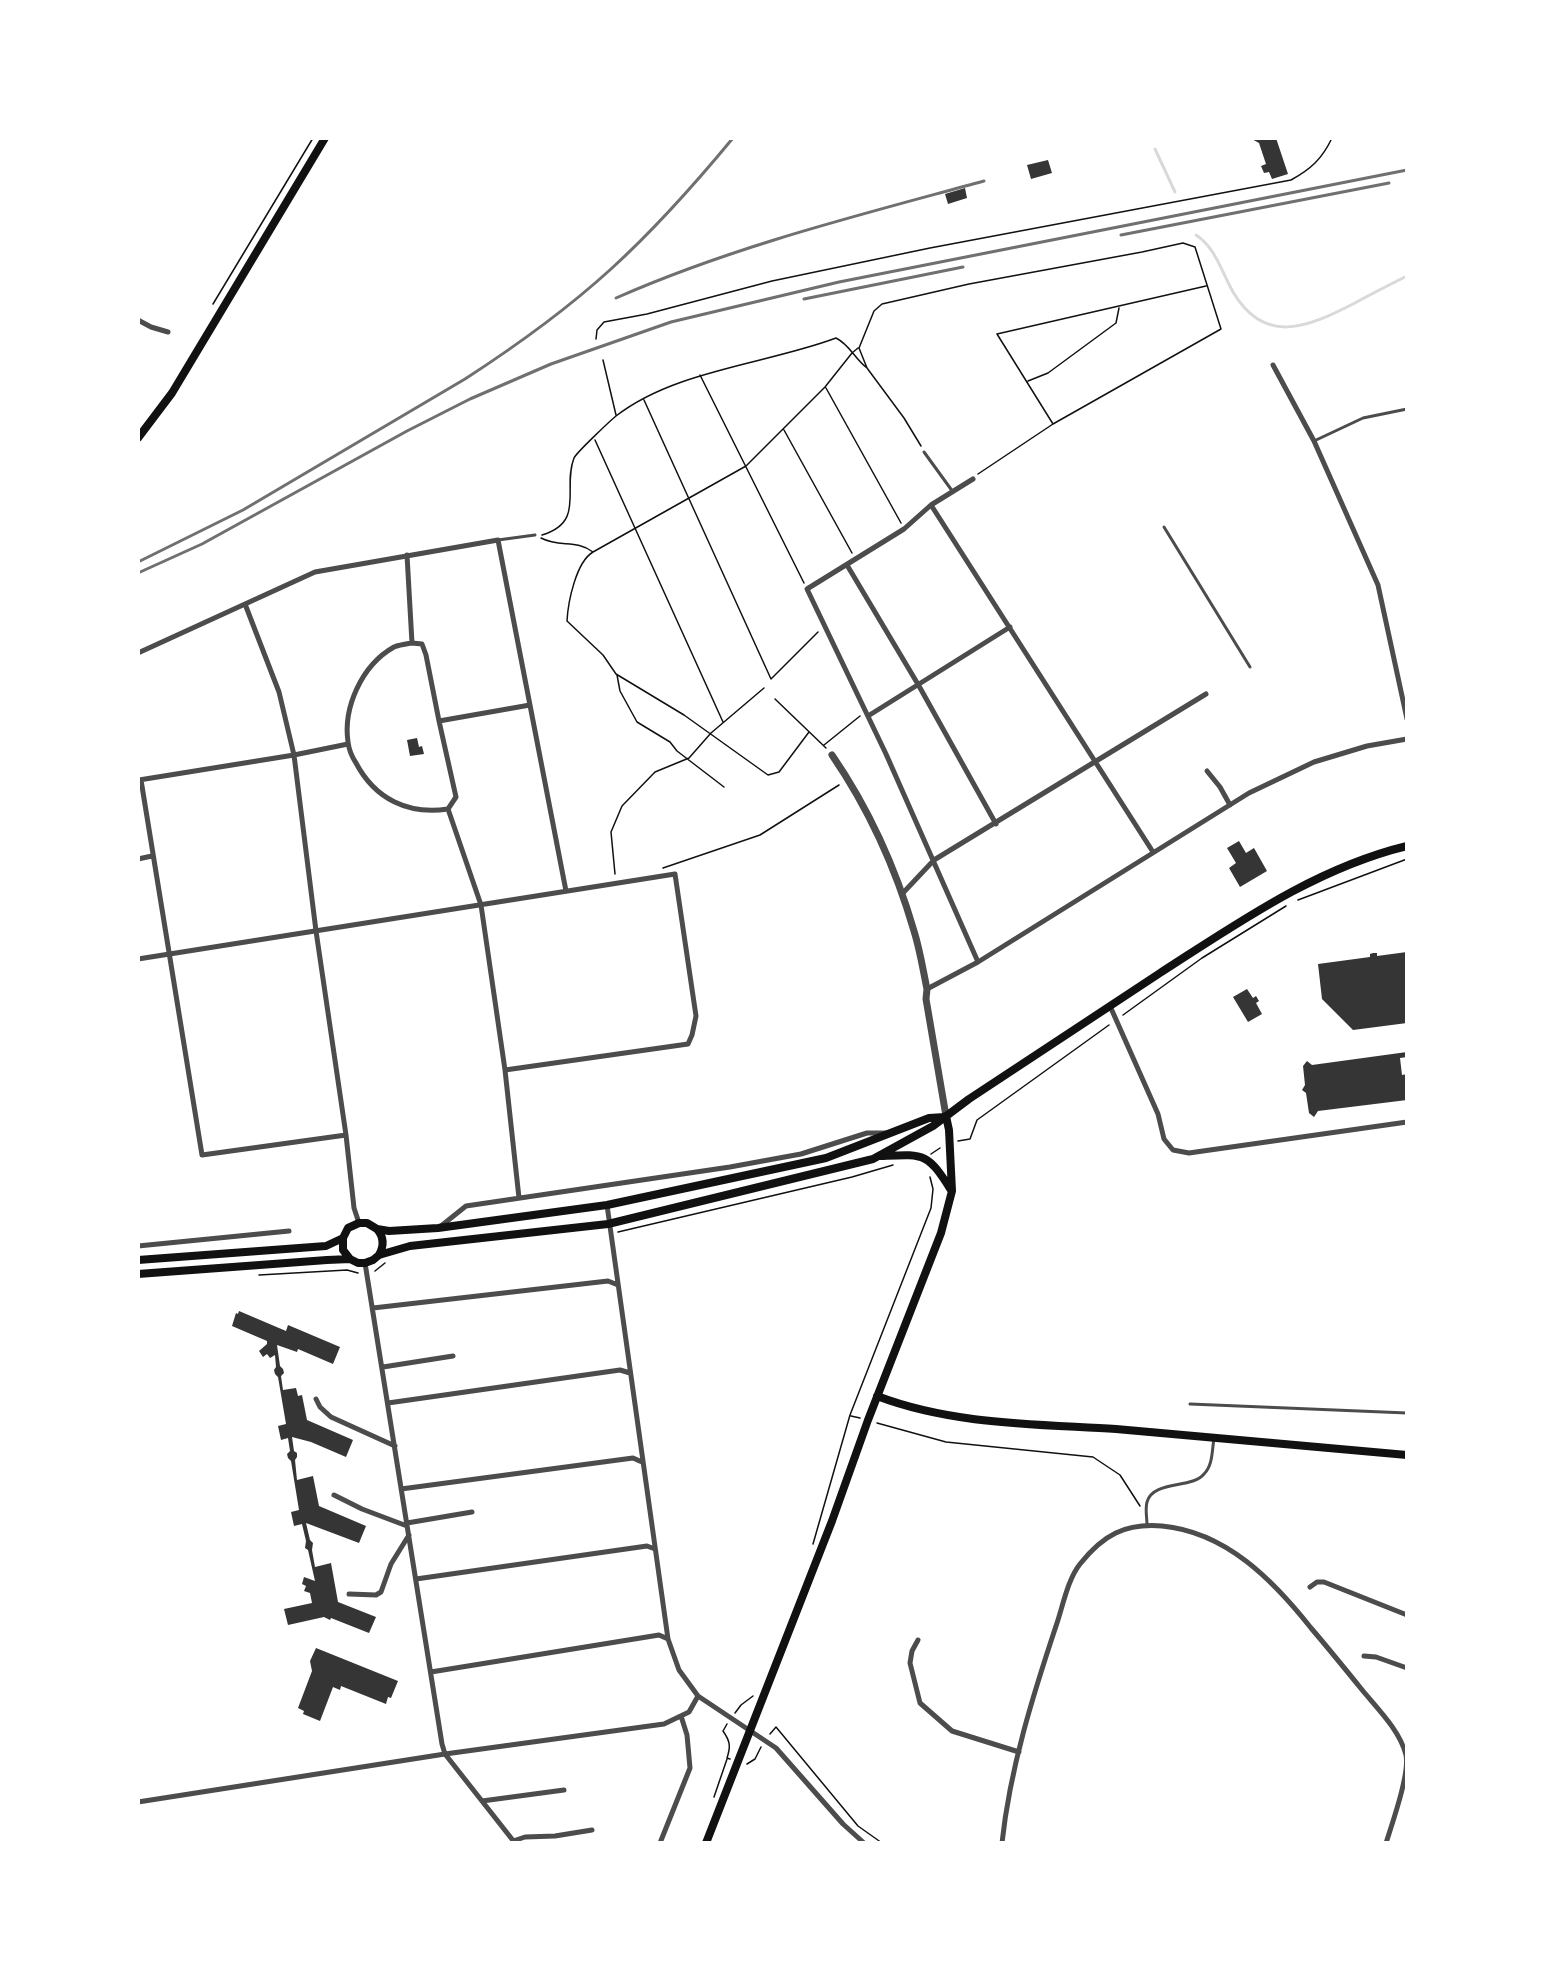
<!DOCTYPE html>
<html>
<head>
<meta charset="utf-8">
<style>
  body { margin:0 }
  #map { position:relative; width:1545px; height:1981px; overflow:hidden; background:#fff; font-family:"Open Sans",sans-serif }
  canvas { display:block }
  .frame { position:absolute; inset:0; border:140px solid #fff; pointer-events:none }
</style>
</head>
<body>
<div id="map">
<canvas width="1545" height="1981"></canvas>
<div class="frame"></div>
</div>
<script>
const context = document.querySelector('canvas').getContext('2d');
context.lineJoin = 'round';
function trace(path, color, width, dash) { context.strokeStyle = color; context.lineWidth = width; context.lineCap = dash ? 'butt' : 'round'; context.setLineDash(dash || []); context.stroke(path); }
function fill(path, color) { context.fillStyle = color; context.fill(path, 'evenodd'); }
trace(new Path2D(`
  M1155 149 1175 192
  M1196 235C1216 248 1222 273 1233 292 1265 346 1308 327 1353 304 1371 294 1389 285 1407 276`), '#d9d9d9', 3);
fill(new Path2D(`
  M1250 138H1276L1288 174 1272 179 1269 172 1264 173 1261 166 1266 164 1259 143Z
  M1048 160 1052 173 1031 179 1027 165Z
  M965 188 967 198 948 204 945 194Z
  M417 738 419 747 422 746 424 754 410 756 407 740Z
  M1239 841 1246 853 1254 848 1267 871 1240 887 1229 868 1236 863 1227 848Z
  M1407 952V1023L1353 1030 1322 999 1318 964 1370 957V954L1373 953H1377V956Z
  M1247 989 1253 998 1256 996 1259 1001 1256 1003 1262 1014 1248 1022 1233 997Z
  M1407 1052V1057L1400 1058 1402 1075 1407 1074V1100L1318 1111 1314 1117 1309 1113 1306 1093 1302 1090 1305 1085 1303 1066 1307 1061 1312 1065Z
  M239 1311 286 1331 288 1325 340 1347 333 1364 298 1349 297 1352 277 1345 280 1366 283 1369 284 1373 281 1376 283 1390 296 1388 298 1396 302 1395 307 1420 353 1440 346 1457 311 1442 292 1437 294 1451 297 1453V1457L295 1460 297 1480 313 1476 319 1506 366 1526 359 1543 306 1523 310 1540 313 1543 312 1550 315 1567 331 1563 338 1602 376 1617 369 1633 331 1618 330 1620 324 1617 288 1625 284 1609 312 1603 310 1593 304 1591 306 1586 302 1584 304 1577 315 1581 308 1550 305 1548 306 1541 302 1524 294 1526 291 1512 299 1510 291 1461 288 1458 287 1454 290 1451 288 1438 281 1440 278 1426 286 1424 278 1377 275 1374 274 1370 276 1367 275 1355 270 1358 267 1354 263 1357 259 1351 267 1344V1341L232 1326 236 1313 238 1314Z
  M316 1648 398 1681 391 1698 388 1697 386 1704 341 1686 340 1690 333 1687 320 1721 303 1714 304 1711 298 1708 312 1671 310 1661Z`), '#353535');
trace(new Path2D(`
  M213 304 313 138
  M596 339 597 330 604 322 647 314 772 281 930 248 1291 180C1311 169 1322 159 1332 138
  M603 360 616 415
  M700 375 804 583
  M1028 381 1048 373 1116 323 1119 308
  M826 388 901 523
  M644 400 771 679 818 632
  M1053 424 997 334 1206 286
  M784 430 852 553
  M595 440 723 722
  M921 446 904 418 867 368 859 348 874 311 882 304 969 284 1142 252 1183 243 1195 247 1221 329 1053 424 978 474
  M542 535C586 522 562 488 574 458 577 452 610 421 616 416 675 370 767 364 836 338 850 345 854 358 867 368
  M541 538C560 548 576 539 593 552L746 466 825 387 852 353 858 348
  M593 552C576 562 568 602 567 621L603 655 616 674 684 715 768 775 779 772 809 732
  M617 675 620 691 637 722 670 742 677 751 724 787
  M775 699 826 748
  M824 745 860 716
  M663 868 760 835 839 785
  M615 874 611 832 622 806 655 772 689 758 711 733 764 688
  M1298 900 1407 859
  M1123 1015 1202 958 1286 906
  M958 1141 970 1139 977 1120 1109 1025
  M931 1154 940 1148
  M618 1232 852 1177 893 1165
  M375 1271 385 1263
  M259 1275 347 1270 358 1273
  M851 1416 860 1418
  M877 1423 946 1442 1093 1457 1120 1475 1140 1506
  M813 1544 850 1415 931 1208 933 1189 930 1177
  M735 1713 741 1705 753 1696
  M727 1724 723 1731C730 1741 731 1746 727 1758L730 1759
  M770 1734 776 1727 858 1826 882 1843
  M747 1764 755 1759 761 1747
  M714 1797 727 1759`), '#111', 1.5);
trace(new Path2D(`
  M1314 441 1363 418 1407 409
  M924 452 953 492
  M1164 527 1250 667
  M498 540 535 535
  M1190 1404 1407 1413
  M1147 1525C1147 1518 1145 1509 1147 1502 1153 1480 1192 1489 1204 1474 1213 1465 1212 1450 1214 1438`), '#4c4c4c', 3);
trace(new Path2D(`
  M138 320 151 327 168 332
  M1273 365 1314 441 1378 585 1407 719
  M973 479 931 505 904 529 807 589 886 754 978 962
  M931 505 1153 852
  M407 555 412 643
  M847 565 919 686 996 824
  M245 604 279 692 294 755 316 931 346 1135 354 1208 359 1223
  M412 643 422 644 426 655 439 721 456 797 448 809C408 815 375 799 356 763 352 757 349 750 348 742 343 707 362 665 394 647 399 645 406 644 412 643Z
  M138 653 315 572 498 540 566 891
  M868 716 1010 627
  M439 721 530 705
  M1207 771 1220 787 1230 805
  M139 780 294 755 348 744
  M141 780 202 1155 346 1135
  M448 809 481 905 505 1070 519 1198
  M138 859 152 856
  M902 894 934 860 1206 694
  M138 959 675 874 696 1016 692 1035 688 1044 505 1070
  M927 989 978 962 1249 793 1314 762 1367 746 1407 739
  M1110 1006 1158 1114 1164 1139 1173 1150 1189 1153 1407 1122
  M607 1205 668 1639 679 1670 698 1696 776 1748 843 1824 864 1843
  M441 1226 466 1206 730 1167 801 1154 867 1133H886
  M138 1246 289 1231
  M365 1263 442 1744 445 1754 515 1843
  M373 1308 608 1281 618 1285
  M383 1367 453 1356
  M316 1399 320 1407 331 1417 395 1446
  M388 1403 620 1370 630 1373
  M401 1489 633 1458 642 1462
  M334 1495 362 1509 407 1526
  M407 1523 472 1512
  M416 1579 647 1546 655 1549
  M1310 1587 1317 1582H1324L1407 1615
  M349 1594 376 1595 381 1592 391 1564 409 1535
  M918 1640 912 1651 910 1663 920 1703 952 1731 1019 1752
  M1364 1656 1376 1657 1407 1668
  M431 1672 659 1635 668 1639
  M482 1801 564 1790
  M138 1802 445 1754 664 1724 689 1712 698 1696
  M513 1841 525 1837 555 1836 592 1830
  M660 1843 690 1768 687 1735 681 1716
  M1002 1843C1010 1768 1033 1695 1057 1623 1063 1605 1068 1579 1080 1564 1103 1535 1125 1523 1162 1526 1226 1532 1273 1580 1311 1628 1329 1649 1346 1670 1363 1691 1378 1709 1400 1731 1406 1755 1410 1773 1392 1824 1386 1843`), '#4c4c4c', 5);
trace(new Path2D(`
  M832 755C869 809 896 869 914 931 920 950 923 970 927 989L926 999 946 1116`), '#4c4c4c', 7);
trace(new Path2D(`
  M138 438 172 393 325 138
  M881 1156C924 1154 927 1152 951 1190
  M377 1229C384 1237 384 1246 379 1255
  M350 1259 343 1250V1238L348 1228 359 1223H367L377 1229 389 1231 438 1228 607 1205 826 1158 929 1118 945 1117
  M138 1260 326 1246 343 1238
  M138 1274 327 1260 350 1259 358 1263H365L373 1260 379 1255 410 1246 608 1224 873 1159 933 1126 969 1099C1033 1057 1097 1015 1160 973 1238 923 1316 868 1407 846
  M877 1396C953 1425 1037 1424 1116 1429 1213 1437 1310 1446 1407 1455
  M706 1843 832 1521 868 1420 941 1233 952 1191 949 1130 946 1116`), '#111', 8);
trace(new Path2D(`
  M1121 235 1389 183
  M616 298C734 246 860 215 984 181
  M804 299 963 267
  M138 562 243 510 465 379C516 346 566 310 611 269 656 228 695 184 733 138
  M138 573 202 544 407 431 470 399 551 364 671 322 839 282 1407 170`), '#707070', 3);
</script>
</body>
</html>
